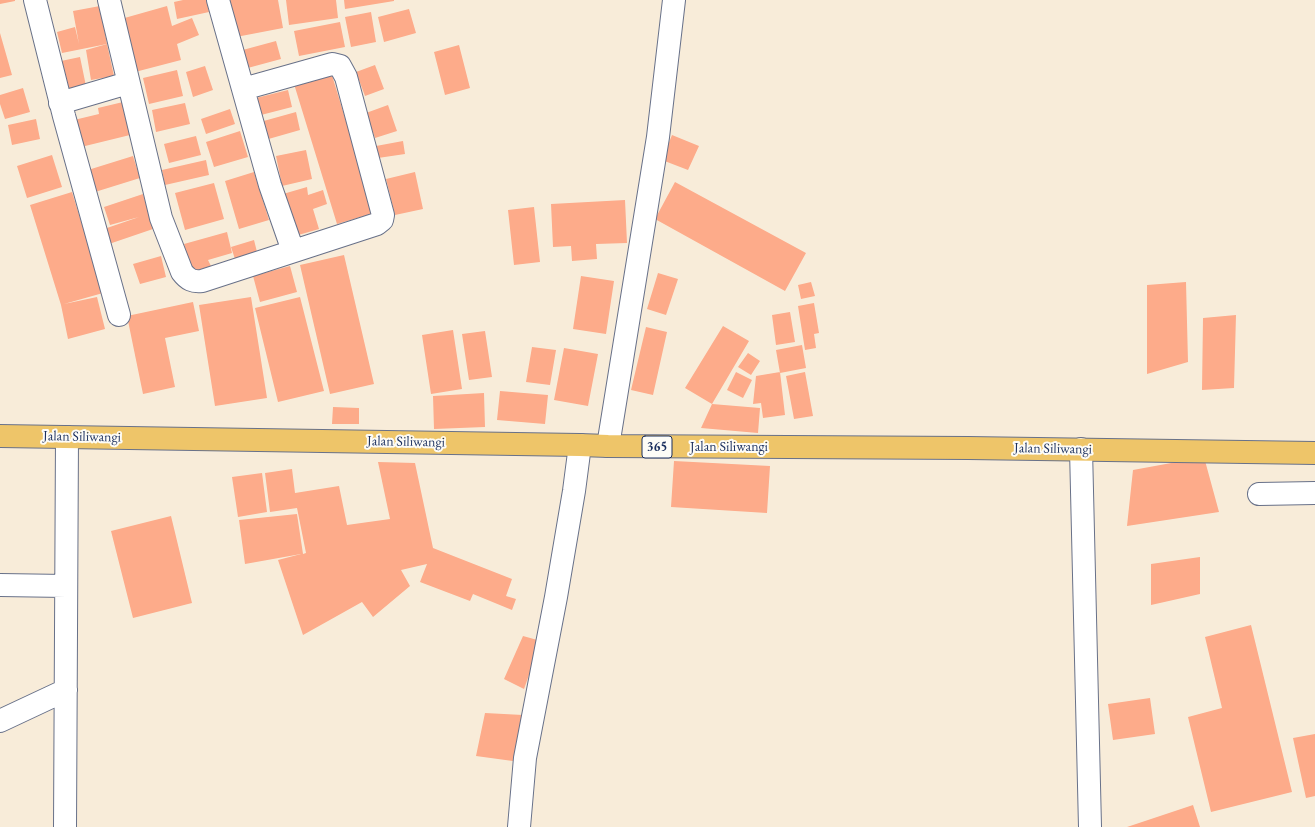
<!DOCTYPE html>
<html>
<head>
<meta charset="utf-8">
<style>
  body { margin:0 }
  canvas { display:block; background:#f8ecd9 }
</style>
</head>
<body>
<canvas width="1315" height="827"></canvas>
<script>
const context = document.querySelector('canvas').getContext('2d');
context.lineJoin = 'round';
function fill(path, color) { context.fillStyle = color; context.fill(path, 'evenodd'); }
function trace(path, color, width, dash) { context.strokeStyle = color; context.lineWidth = width; context.lineCap = dash ? 'butt' : 'round'; context.setLineDash(dash || []); context.stroke(path); }
function label(font, color, halo, rows, align = 'center') {
  context.font = font + ' "EB Garamond",serif'; context.lineWidth = 4; context.setLineDash([]); context.textBaseline = 'middle'; context.strokeStyle = halo; context.fillStyle = color; for (const [text, x, y, turn = 0] of rows) {
    context.save(); context.translate(x, y); context.rotate((+turn || 0) * Math.PI / 180); context.textAlign = isNaN(turn) ? turn : align; if (halo) context.strokeText(text, 0, 0); context.fillText(text, 0, 0); context.restore();
  }
}
fill(new Path2D(`
  M0 0H15V1L0 4Z
  M183 0H212L213 6 208 7 209 12 177 19 174 2Z
  M229 0H278L283 28 236 37Z
  M286 0H336L338 18 289 25Z
  M344 0H394V1L345 9Z
  M100 6 107 44 62 53 57 32 75 27 79 44 73 11Z
  M167 6 172 26 192 18 199 35 177 44 181 60 135 72 121 19Z
  M409 9 416 33 384 42 378 17Z
  M371 12 376 42 351 47 345 17Z
  M340 22 345 47 299 56 294 31Z
  M0 33 12 75 0 78Z
  M276 41 281 59 244 69 239 51Z
  M107 44 114 76 91 80 86 50Z
  M459 45 470 88 445 95 434 52Z
  M80 57 86 86 68 90 61 61Z
  M375 65 384 89 365 96 356 72Z
  M205 66 213 90 193 97 186 72Z
  M177 70 183 96 149 104 143 78Z
  M331 72 374 213 337 224 294 84Z
  M23 88 30 112 5 119 0 104V95Z
  M288 90 292 107 261 115 256 98Z
  M123 102 130 135 81 147 74 120 99 114 98 108Z
  M185 103 190 124 156 132 152 110Z
  M388 105 397 131 375 138 366 113Z
  M230 109 235 124 206 134 201 119Z
  M296 112 300 130 265 140 260 122Z
  M36 119 40 139 12 145 8 125Z
  M240 131 248 157 214 167 206 142Z
  M672 135 699 146 688 170 662 160Z
  M196 136 201 155 169 163 164 144Z
  M403 141 405 154 378 158 376 146Z
  M306 150 312 179 282 186 276 156Z
  M52 155 62 187 27 198 17 166Z
  M133 156 140 178 95 192 88 170Z
  M206 160 209 175 165 185 162 170Z
  M254 172 269 220 239 229 225 181Z
  M415 172 423 209 395 215 386 179Z
  M675 182 806 253 785 291 655 219Z
  M214 183 224 219 185 230 175 193Z
  M307 187 308 195 323 190 327 204 313 209 319 229 295 236 283 194Z
  M72 192 103 293 64 304 97 297 105 329 68 339 61 305 30 205Z
  M143 194 153 229 109 244 104 229 139 217 110 225 104 207Z
  M625 200 627 243 596 244 597 259 572 261 571 246 553 247 551 204Z
  M534 207 540 262 514 265 508 210Z
  M227 232 232 253 208 260 211 266 191 272 184 244Z
  M254 240 258 256 236 262 231 247Z
  M344 255 374 384 330 394 300 265Z
  M161 256 166 277 140 284 133 264Z
  M290 266 297 292 260 302 253 276Z
  M658 273 678 279 666 315 647 309Z
  M581 276 614 281 606 334 573 329Z
  M811 282 815 296 801 299 798 285Z
  M1186 282 1188 362 1147 374V285Z
  M251 297 267 398 215 406 199 305Z
  M300 297 324 391 278 402 255 308Z
  M193 302 199 331 165 338 175 387 143 394 127 316Z
  M814 303 819 333 814 334 816 348 805 350 798 306Z
  M790 312 795 342 776 345 772 315Z
  M1236 315 1234 388 1202 390 1203 318Z
  M723 326 749 341 712 404 685 388Z
  M646 327 667 332 653 395 631 390Z
  M453 330 462 389 431 394 422 335Z
  M485 331 492 377 469 380 462 334Z
  M802 345 806 368 780 373 776 350Z
  M532 347 556 350 550 385 526 382Z
  M564 348 598 354 588 406 554 400Z
  M748 353 760 361 751 375 738 367Z
  M736 372 752 380 743 398 727 390Z
  M780 372 785 415 763 418 761 403 753 404 756 376Z
  M805 372 813 416 794 419 786 376Z
  M500 391 548 395 545 424 497 420Z
  M484 393 485 427 434 429 433 396Z
  M712 404 760 408 758 433 701 428Z
  M333 407 359 408V424H332Z
  M1204 457 1219 512 1127 526 1133 470Z
  M674 461 770 466 767 513 671 507Z
  M378 462 415 463 433 548 512 579 506 596 516 599 512 610 473 594 470 601 420 582 427 564 401 570 410 586 373 617 362 602 303 635 278 560 301 554 245 564 239 520 297 514 303 554 306 553 297 508 270 512 265 473 292 469 295 493 339 486 347 525 390 519Z
  M262 473 267 512 238 517 232 477Z
  M171 516 192 603 133 618 111 531Z
  M1200 557V594L1151 605V564Z
  M1251 625 1292 792 1211 812 1188 717 1222 708 1205 637Z
  M523 636 541 641 524 689 504 679Z
  M1150 698 1155 734 1113 740 1108 704Z
  M485 713 523 715 520 762 476 756Z
  M1315 734V796L1306 798 1293 738Z
  M1193 805 1200 827H1127Z`), '#fdab8a');
const minor = new Path2D(`
  M35 0 64 116 119 315
  M109 0 161 218 182 272C188 280 193 282 202 281L377 224 382 220 383 215 346 77 340 66 332 64 243 89
  M218 0 270 185 293 251
  M60 103 128 83
  M608 446 658 137 674 0
  M1081 449 1090 827
  M1259 494 1315 493
  M0 585 66 586
  M0 721 66 690
  M65 827 67 437
  M519 827 525 758 556 597 574 491 580 445`);
const major = new Path2D(`
  M0 436 580 445 608 446 968 448 1315 453`);
trace(minor, '#687189', 24);
trace(major, '#687189', 24);
trace(minor, '#fff', 22);
trace(major, '#eec569', 22);
for (const [x, y, w] of [
  [657,447,30]
]) { const box = new Path2D(); box.roundRect(x - w / 2, y - 11, w, 22, 3); context.fillStyle = '#fdfcf7'; context.fill(box); trace(box, '#1b2f5e', 1); }
label('bold 13px', '#1b2f5e', null, [
  ["365",657,447]
]);
label('14px', '#1b2f5e', '#fdfcf7', [
  ["Jalan Siliwangi",82,437,1],
  ["Jalan Siliwangi",406,442,1],
  ["Jalan Siliwangi",729,447],
  ["Jalan Siliwangi",1053,449,1]
]);
</script>
</body>
</html>
